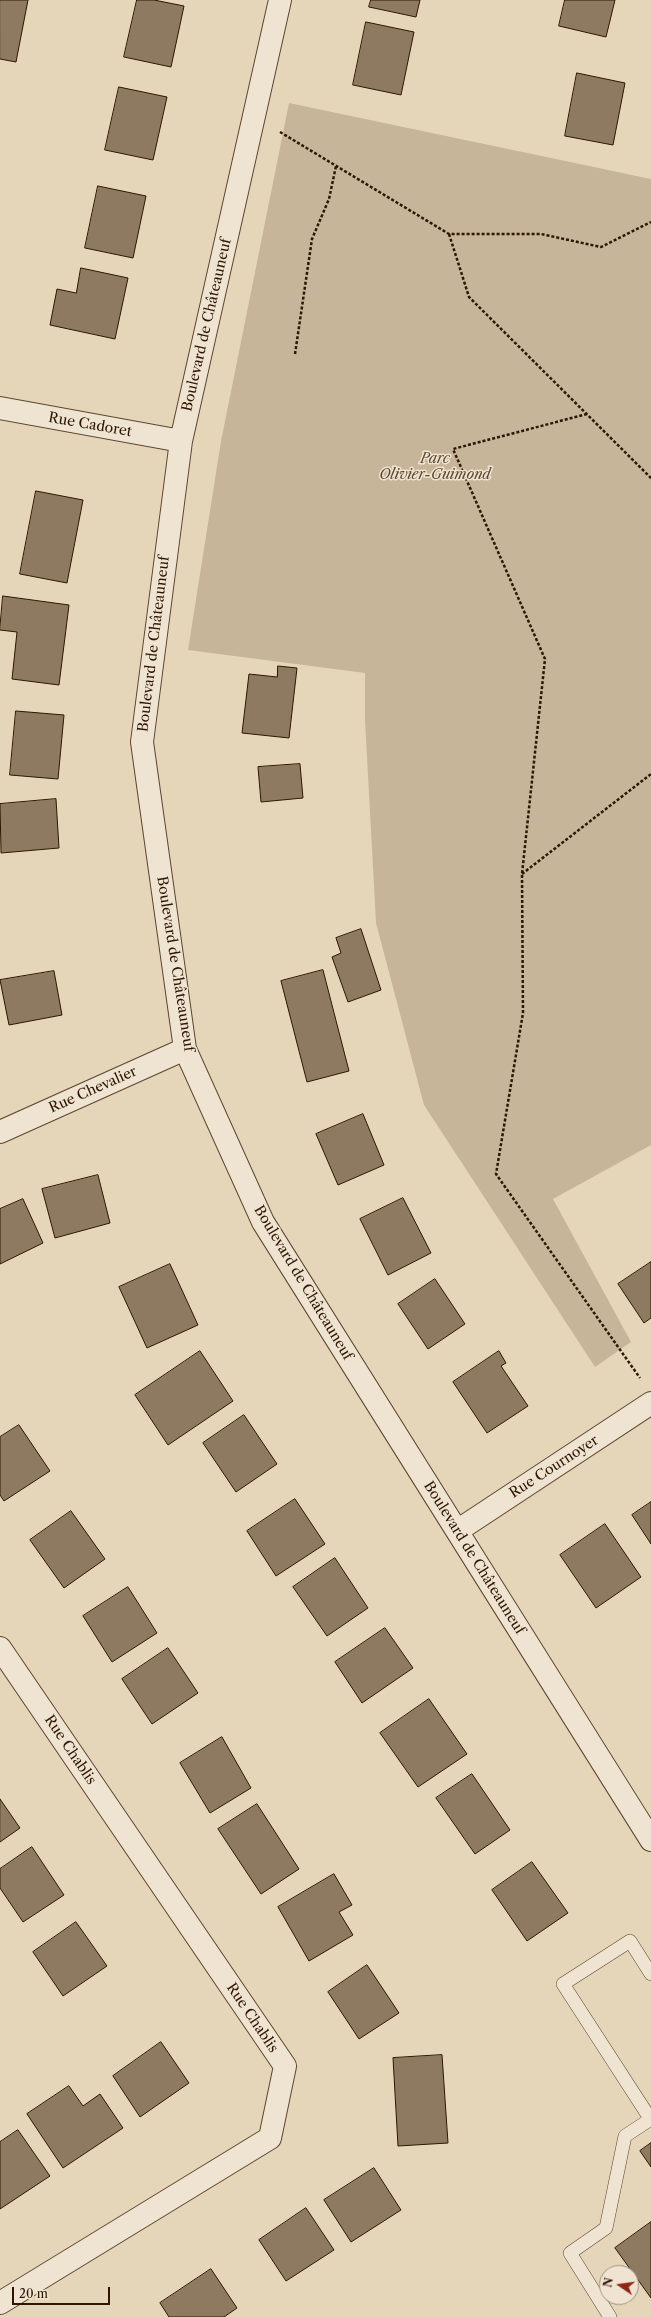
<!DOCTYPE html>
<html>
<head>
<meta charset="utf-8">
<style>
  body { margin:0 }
  #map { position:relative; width:651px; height:2317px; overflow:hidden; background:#e6d6b9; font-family:"Libre Caslon Text",serif }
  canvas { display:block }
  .north { position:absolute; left:599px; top:2265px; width:40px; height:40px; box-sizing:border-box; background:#efe4d2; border:1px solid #a2927e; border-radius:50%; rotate:283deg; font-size:11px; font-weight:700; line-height:16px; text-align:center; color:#2e1600 }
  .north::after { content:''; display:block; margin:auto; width:14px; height:18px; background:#8f2418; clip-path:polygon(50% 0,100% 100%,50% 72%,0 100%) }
  .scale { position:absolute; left:12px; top:2287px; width:98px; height:18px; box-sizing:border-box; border:2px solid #2e1600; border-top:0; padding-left:5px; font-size:12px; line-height:14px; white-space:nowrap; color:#2e1600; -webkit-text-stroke:3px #efe4d2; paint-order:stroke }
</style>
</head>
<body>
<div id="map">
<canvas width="651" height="2317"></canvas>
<div class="north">N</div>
<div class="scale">20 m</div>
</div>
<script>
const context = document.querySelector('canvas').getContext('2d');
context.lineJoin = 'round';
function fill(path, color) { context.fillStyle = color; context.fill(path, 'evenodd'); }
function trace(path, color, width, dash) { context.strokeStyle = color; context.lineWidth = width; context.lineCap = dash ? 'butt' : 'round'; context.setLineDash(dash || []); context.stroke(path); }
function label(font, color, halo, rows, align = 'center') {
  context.font = font + ' "Libre Caslon Text",serif'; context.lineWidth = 3; context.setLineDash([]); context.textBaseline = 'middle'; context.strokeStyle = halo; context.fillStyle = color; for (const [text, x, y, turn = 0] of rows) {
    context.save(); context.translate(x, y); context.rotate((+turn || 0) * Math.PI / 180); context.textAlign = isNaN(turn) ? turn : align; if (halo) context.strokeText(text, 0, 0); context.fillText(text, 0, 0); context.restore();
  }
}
fill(new Path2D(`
  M289 103 651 179V1145L553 1199 631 1342 595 1367 424 1105 376 923 365 720V673L188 650 221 441Z`), '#c7b59a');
const building = new Path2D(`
  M0 0H28L16 62 0 59Z
  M137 0H154L184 6 171 67 124 57Z
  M371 0H420L416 17 369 7Z
  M565 0H615L606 37 559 26Z
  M366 22 414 32 401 95 353 85Z
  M577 73 625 83 613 145 565 136Z
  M119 87 167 97 153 160 105 150Z
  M98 186 146 196 133 258 85 248Z
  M81 268 128 278 115 339 50 325 57 289 76 293Z
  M36 491 83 500 67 583 20 574Z
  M3 596 69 605 59 685 12 679 17 632 0 630Z
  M278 666 297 668 289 738 242 733 249 674 277 677Z
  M16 711 64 715 58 779 10 775Z
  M300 764 303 798 261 802 258 767Z
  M56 799 59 848 1 853 0 804Z
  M361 929 381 990 348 1002 332 957 341 953 336 938Z
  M323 970 349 1071 307 1082 281 981Z
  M54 971 62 1015 9 1025 0 980Z
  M363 1114 384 1165 338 1185 316 1134Z
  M98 1175 110 1223 55 1238 42 1189Z
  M403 1198 431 1253 388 1275 360 1219Z
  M23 1199 43 1243 0 1264V1209Z
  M651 1262V1318L644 1323 618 1284Z
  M170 1264 198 1325 147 1348 119 1287Z
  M435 1279 465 1324 428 1349 398 1304Z
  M200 1351 233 1401 168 1445 135 1395Z
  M499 1351 506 1363 501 1366 528 1406 487 1433 453 1382Z
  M244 1415 277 1464 236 1492 203 1443Z
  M19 1425 50 1471 4 1501 0 1495V1437Z
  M295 1499 325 1544 276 1576 247 1531Z
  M651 1502V1544L632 1515Z
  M71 1511 105 1559 64 1588 30 1540Z
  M605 1524 641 1577 596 1608 560 1555Z
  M335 1558 368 1608 327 1636 293 1587Z
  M128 1587 157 1633 112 1662 83 1616Z
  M385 1628 413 1668 362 1703 335 1662Z
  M168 1648 198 1693 152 1724 122 1679Z
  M429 1699 467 1754 418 1787 380 1733Z
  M222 1737 251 1788 210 1813 180 1763Z
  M472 1774 510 1830 475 1854 436 1798Z
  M0 1799 20 1828 0 1842Z
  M257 1804 299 1869 261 1894 218 1829Z
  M32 1847 64 1895 23 1922 0 1888V1869Z
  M532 1862 568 1913 527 1941 492 1890Z
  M334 1874 352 1905 339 1912 353 1935 309 1961 278 1907Z
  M76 1922 107 1966 63 1996 33 1952Z
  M367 1965 399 2013 359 2039 328 1992Z
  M161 2042 189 2083 140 2117 113 2076Z
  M442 2055 448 2143 398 2146 393 2058Z
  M69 2086 83 2106 100 2094 123 2128 63 2168 27 2114Z
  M18 2130 50 2176 0 2209V2142Z
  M651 2143V2167L640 2151Z
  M374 2168 401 2210 351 2242 324 2200Z
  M306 2208 334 2250 286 2281 259 2240Z
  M651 2222V2298L615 2248Z
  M211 2269 237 2308 224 2317H169L160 2303Z`);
fill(building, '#8e7a60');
trace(building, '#2e1600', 1);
const lane = new Path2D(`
  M651 2120 563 1984 630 1941 651 1974
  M610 2317 570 2253 606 2228 625 2136 651 2119`);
const street = new Path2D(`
  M280 0 181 441 142 742 185 1049 263 1222 651 1840
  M0 408 181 441
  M0 1132 185 1049
  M457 1531 651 1403
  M0 1648 285 2066 270 2138 0 2303`);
trace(lane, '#5c462e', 14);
trace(street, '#5c462e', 24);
trace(new Path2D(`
  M280 132 449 234H541L601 247 651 222
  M449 234 469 297 651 478
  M295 354 312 239 329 199 336 166
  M587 414 453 449 545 659 522 874 523 1013 496 1174 640 1378
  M522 874 651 774`), '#2e1600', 2.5, [3, 2]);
trace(lane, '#efe4d2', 13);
trace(street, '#efe4d2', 22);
label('14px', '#2e1600', '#efe4d2', [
  ["Boulevard de Châteauneuf",207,325,-77],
  ["Rue Cadoret",90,425,10],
  ["Boulevard de Châteauneuf",154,644,-83],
  ["Boulevard de Châteauneuf",175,964,81],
  ["Rue Chevalier",93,1090,-24],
  ["Boulevard de Châteauneuf",303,1283,59],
  ["Rue Cournoyer",554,1467,-33],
  ["Boulevard de Châteauneuf",474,1558,58],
  ["Rue Chablis",70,1750,56],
  ["Rue Chablis",252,2018,56]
]);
label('italic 14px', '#5c462e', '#efe4d2', [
  ["Parc",435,459],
  ["Olivier-Guimond",435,475]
]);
</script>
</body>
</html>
